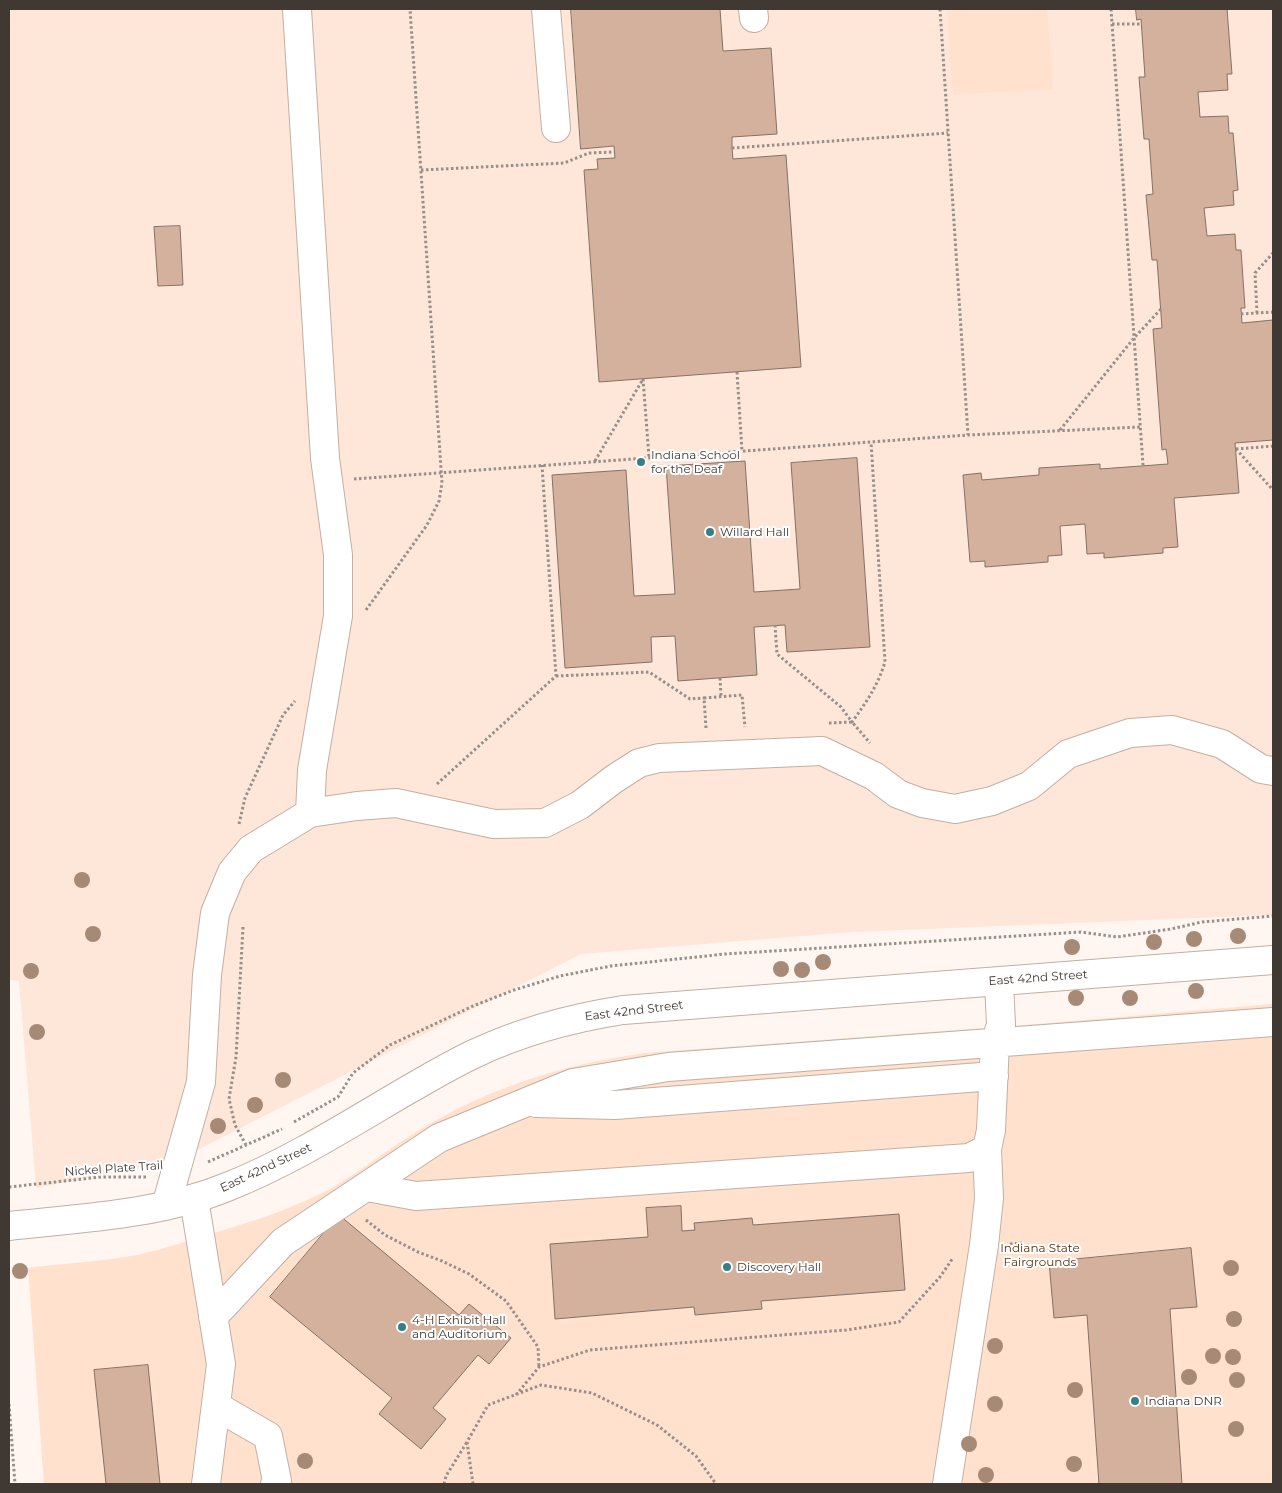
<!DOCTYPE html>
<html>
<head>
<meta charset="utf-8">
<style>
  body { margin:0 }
  #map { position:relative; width:1282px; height:1493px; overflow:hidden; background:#fff6f1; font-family:Montserrat,sans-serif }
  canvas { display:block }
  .frame { position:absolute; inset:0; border:10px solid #403833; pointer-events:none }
</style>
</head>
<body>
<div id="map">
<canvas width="1282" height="1493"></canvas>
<div class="frame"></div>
</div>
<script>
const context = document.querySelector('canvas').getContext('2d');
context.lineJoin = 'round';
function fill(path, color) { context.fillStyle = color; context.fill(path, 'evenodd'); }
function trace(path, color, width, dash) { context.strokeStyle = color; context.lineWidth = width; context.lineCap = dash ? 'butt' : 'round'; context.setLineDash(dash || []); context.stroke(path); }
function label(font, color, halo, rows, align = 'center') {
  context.font = font + ' Montserrat,sans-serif'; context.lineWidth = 4; context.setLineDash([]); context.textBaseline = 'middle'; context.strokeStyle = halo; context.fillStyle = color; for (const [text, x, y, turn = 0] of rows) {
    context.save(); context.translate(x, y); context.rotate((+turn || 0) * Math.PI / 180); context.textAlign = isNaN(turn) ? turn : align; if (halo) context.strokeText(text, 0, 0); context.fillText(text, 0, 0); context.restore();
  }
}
fill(new Path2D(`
  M9 9H1273V915L853 932 581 954 180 1159 36 1188 19 981 9 980Z`), '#fee7d9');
fill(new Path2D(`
  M947 9H1047L1053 89 953 95Z
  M1273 1004V1484H44L28 1268C64 1263 101 1262 137 1255 164 1249 190 1240 217 1232 243 1224 270 1216 295 1205 310 1199 326 1192 340 1183 367 1166 393 1146 421 1129 490 1087 565 1064 645 1053L1037 1024Z`), '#ffe1ce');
const building = new Path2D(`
  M571 9H720L723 51 771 48 777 134 732 137V148L733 159 786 155 801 367 599 382 584 170 598 169 597 159 615 158 614 146 581 149Z
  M1136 9H1227L1232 74H1227L1228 90 1198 92 1200 117 1228 116 1229 133H1233L1238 190 1233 191 1234 205 1204 208 1207 236 1235 234 1236 250H1241L1245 308H1241L1242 323 1273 320V440L1235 443 1239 493 1174 498 1178 547 1163 548V553L1104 558V553L1087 554 1085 524 1060 526 1062 555 1048 556V562L985 567V561L970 562 963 475 981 473 982 480 1039 475V468L1100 464V469L1168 464 1166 449 1162 450 1153 329 1162 328 1157 260H1152L1146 195 1153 194 1149 139H1144L1139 77H1145L1141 19 1137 20Z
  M180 226 183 285 158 286 154 227Z
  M857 458 870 647 787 652 785 625 754 627 757 675 678 681 675 636 651 637 652 662 565 668 552 475 626 470 634 596 675 594 666 466 745 461 754 592 800 589 791 463Z
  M681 1206 682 1231 695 1230 694 1223 752 1218 753 1225 899 1214 905 1290 761 1301 762 1309 695 1315 694 1307 555 1319 550 1244 648 1237 646 1208Z
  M339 1215 459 1315 469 1304 511 1338 489 1364 478 1355 433 1408 446 1419 421 1449 379 1414 392 1398 270 1297Z
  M1191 1248 1197 1307 1170 1309 1182 1484H1099L1087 1315 1054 1318 1049 1262Z
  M148 1365 160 1484H106L94 1370Z`);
fill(building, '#d3b19c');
trace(building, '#857266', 1);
const minor = new Path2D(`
  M297 9 325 458 338 555V616L312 770 310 813
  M546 9 556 128
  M753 9 754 18
  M536 1103 615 1105 994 1076
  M367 1187 416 1196 969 1158 987 1149 991 1130 995 1043 1001 1025 999 981
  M194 1199 221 1364 206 1484
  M166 1206 201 1082 207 975 215 913 232 872 251 849 310 813 357 806 396 803 494 824 545 823 580 805 614 779 639 763 659 758 822 751 874 776 898 794 922 803 955 809 992 801 1029 786 1068 754 1130 733 1172 730 1222 744 1261 769 1273 771
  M9 1226C82 1218 158 1215 227 1187 290 1162 348 1125 406 1091 429 1078 452 1064 476 1053 523 1031 572 1018 623 1010L1273 960
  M213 1317 283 1242 439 1138 573 1083 668 1067 1273 1022
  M216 1406 268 1436 277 1481 275 1484
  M947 1484 984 1245 989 1198 987 1149`);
trace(minor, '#c3afa3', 30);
trace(new Path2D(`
  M940 9 968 435
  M1111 9 1143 465
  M1112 24H1141
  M732 148 948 133
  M421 170 564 163 589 153 614 152
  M1257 313 1255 273 1273 253
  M1241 314 1273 312
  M737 372 742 451
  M643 379 649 457
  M1060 430 1134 338 1161 309
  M1236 449 1273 490
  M1236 449 1273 446
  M595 461 643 379
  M354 479 968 435 1140 427
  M366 610 427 525 439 501 442 483 410 9
  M775 625 777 654 841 707 852 722C866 703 878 685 885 662L871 442
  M556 676 649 672 690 699 704 698
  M720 678 721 696
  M829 723 852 722 870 743
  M706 728 704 698 742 695 745 727
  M437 784 556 676 542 465
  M239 824 245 798 283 715 295 701
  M243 927 236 1057 229 1099 235 1125 246 1145
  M294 1122 338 1097 353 1073 390 1045 473 1006 514 990 560 976 611 966 725 954 1081 932 1117 937 1171 929 1202 922 1273 916
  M208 1162 282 1129
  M9 1187 101 1177H146
  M366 1220 385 1235 418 1252 442 1261 469 1274 506 1301 538 1347 539 1367
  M1010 1244 1022 1243
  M516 1395 539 1367 590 1350 846 1330 899 1322 940 1277 953 1258
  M9 1404 15 1484
  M444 1484 446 1476 467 1442
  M473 1484 467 1442 488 1405 541 1385 592 1393 657 1425 696 1456 716 1484`), '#988f8a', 3, [2.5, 2.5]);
trace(minor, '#fff', 28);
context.fillStyle = '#a78a75';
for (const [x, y] of [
  [82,880],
  [93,934],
  [1238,936],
  [1194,939],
  [1154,942],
  [1072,947],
  [823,962],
  [781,969],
  [802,970],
  [31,971],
  [1196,991],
  [1076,998],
  [1130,998],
  [37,1032],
  [283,1080],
  [255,1105],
  [218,1126],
  [1231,1268],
  [20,1271],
  [1234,1319],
  [995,1346],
  [1213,1356],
  [1233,1357],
  [1189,1377],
  [1237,1380],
  [1075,1390],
  [995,1404],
  [1236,1429],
  [969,1444],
  [305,1461],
  [1074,1464],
  [986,1475]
]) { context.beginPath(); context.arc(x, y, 8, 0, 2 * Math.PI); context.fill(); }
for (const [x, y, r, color] of [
  [641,462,5,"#367f85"],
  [710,532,5,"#367f85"],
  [727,1267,5,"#367f85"],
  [402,1327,5,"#367f85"],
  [1135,1401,5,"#367f85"]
]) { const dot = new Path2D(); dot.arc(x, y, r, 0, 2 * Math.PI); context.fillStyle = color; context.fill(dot); trace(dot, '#fff', 2); }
label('12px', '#403833', '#fff', [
  ["Indiana School",651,455],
  ["for the Deaf",651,469],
  ["Willard Hall",720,532],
  ["Discovery Hall",737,1267],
  ["4-H Exhibit Hall",412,1320],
  ["and Auditorium",412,1334],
  ["Indiana DNR",1145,1401]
], 'left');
label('12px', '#403833', '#fff', [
  ["East 42nd Street",1038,978,-4],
  ["East 42nd Street",634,1011,-7],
  ["East 42nd Street",266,1168,-25],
  ["Nickel Plate Trail",114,1169,-4]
]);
label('12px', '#5f3210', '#fff', [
  ["Indiana State",1040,1248],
  ["Fairgrounds",1040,1262]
]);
</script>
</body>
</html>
